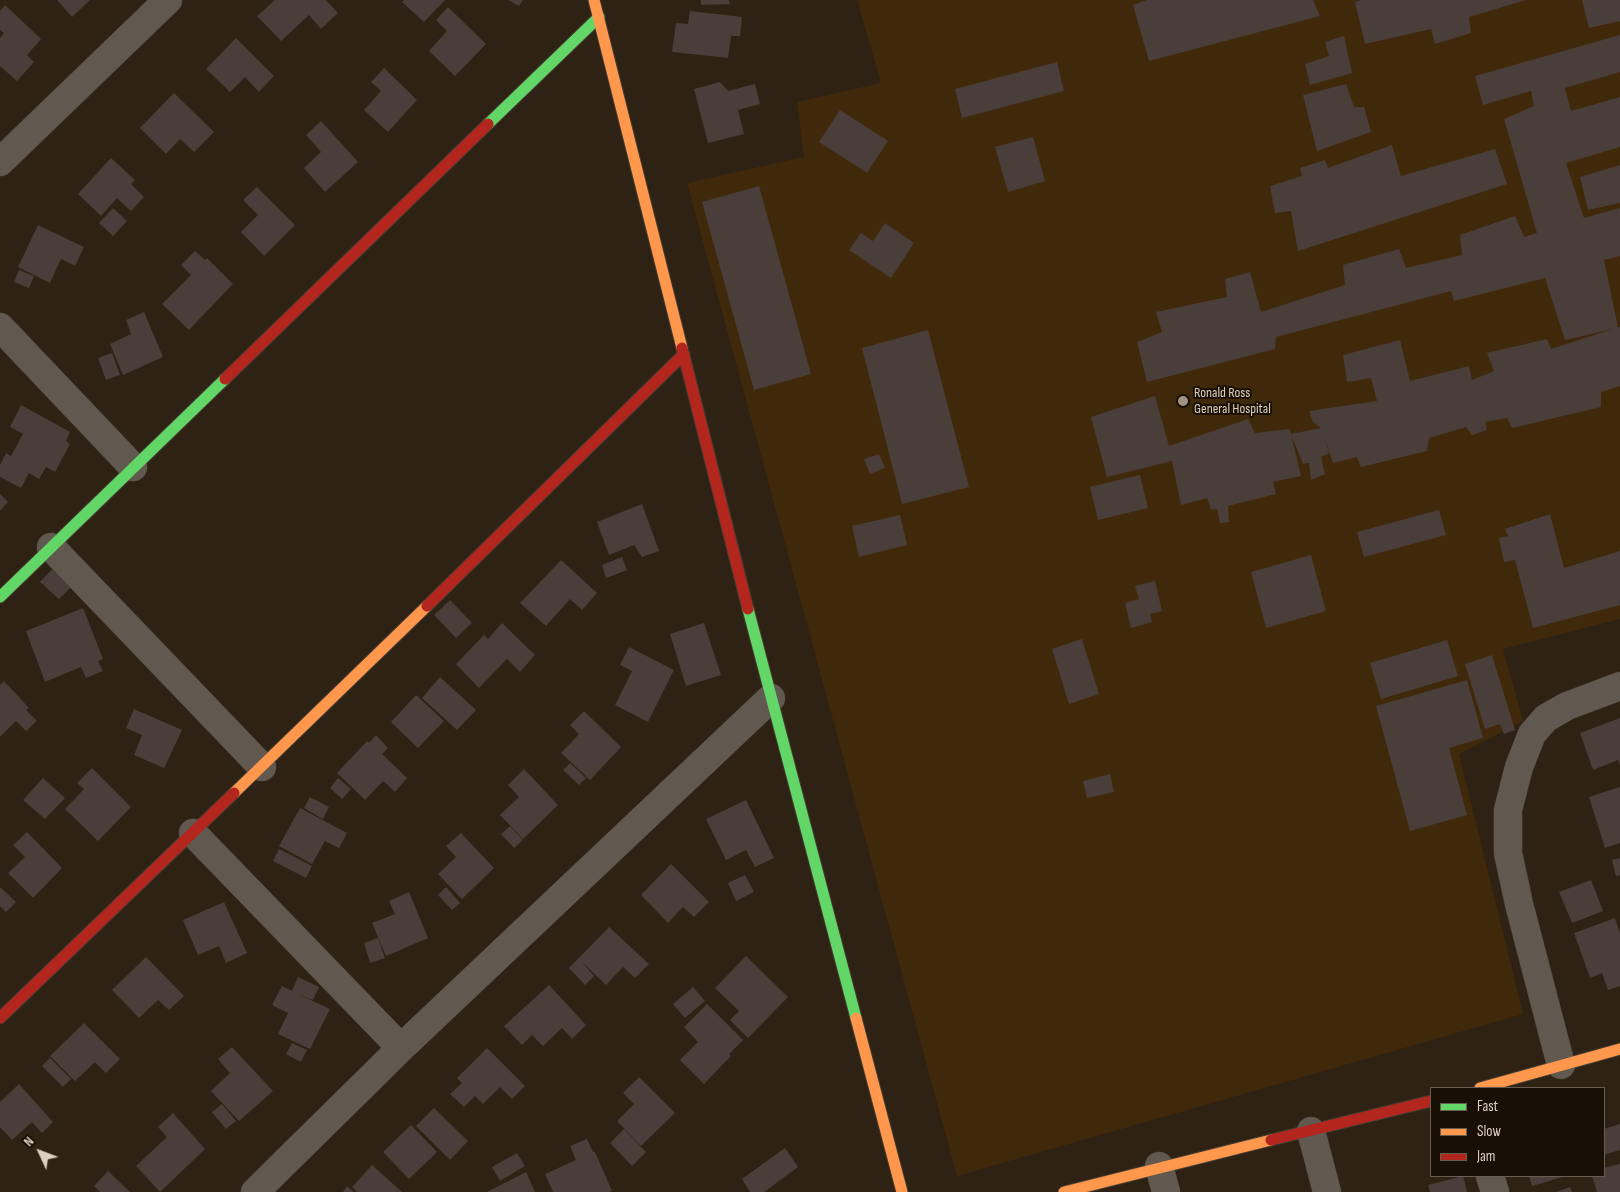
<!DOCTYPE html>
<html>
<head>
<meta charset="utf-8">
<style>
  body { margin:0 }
  #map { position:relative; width:1620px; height:1192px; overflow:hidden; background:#2e2214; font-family:"Sofia Sans Condensed",sans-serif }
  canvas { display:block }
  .legend { position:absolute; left:1430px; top:1087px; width:175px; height:90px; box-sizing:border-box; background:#180f05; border:1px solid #675d51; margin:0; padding:6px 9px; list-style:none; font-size:15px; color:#ded1c2 }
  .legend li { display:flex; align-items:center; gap:10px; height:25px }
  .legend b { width:25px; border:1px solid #675d51 }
  .north { position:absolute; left:15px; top:1127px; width:50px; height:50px; -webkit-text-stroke:4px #180f05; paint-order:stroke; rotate:313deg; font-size:14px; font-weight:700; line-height:20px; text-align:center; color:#ded1c2 }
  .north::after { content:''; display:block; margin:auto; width:18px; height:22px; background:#ded1c2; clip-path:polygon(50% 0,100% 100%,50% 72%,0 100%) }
</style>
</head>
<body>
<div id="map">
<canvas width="1620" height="1192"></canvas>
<ul class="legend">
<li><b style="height:6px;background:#63d668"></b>Fast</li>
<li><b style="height:6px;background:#ff974d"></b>Slow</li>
<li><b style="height:6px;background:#b3261e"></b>Jam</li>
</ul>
<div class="north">N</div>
</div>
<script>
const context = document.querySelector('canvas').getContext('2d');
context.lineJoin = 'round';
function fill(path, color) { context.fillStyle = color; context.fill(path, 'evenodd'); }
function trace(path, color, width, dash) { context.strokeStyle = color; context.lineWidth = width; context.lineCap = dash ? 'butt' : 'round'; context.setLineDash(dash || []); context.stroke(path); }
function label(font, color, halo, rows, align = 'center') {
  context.font = font + ' "Sofia Sans Condensed",sans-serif'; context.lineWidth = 4; context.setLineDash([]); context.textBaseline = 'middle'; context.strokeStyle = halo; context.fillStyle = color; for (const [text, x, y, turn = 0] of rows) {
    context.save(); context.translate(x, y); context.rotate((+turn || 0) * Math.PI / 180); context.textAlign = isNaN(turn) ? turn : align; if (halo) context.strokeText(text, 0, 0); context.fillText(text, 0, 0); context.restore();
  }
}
fill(new Path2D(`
  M857 0H1620V619L1503 649 1523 721 1459 754 1523 1014 957 1176 687 183 804 157 797 102 881 83Z`), '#40290a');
fill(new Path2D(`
  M57 0H90L72 17Z
  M275 0H326L338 13 321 29 309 15 281 41 257 16Z
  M404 0H445L424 22 402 2Z
  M508 0H523L519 6Z
  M701 0H729L730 4 701 5Z
  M1147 0H1313L1320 16 1149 61 1133 5Z
  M1361 0H1526L1469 17 1471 33 1435 44 1431 29 1365 44 1355 2Z
  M1582 0H1620V21L1589 28Z
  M5 5 41 39 27 55 34 62 17 81 0 66V38L4 33 0 30V11Z
  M448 7 486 44 455 76 429 51 447 31 436 20Z
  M690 11 742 17 740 36H731L728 58 672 52 676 23 688 24Z
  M1620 35V72L1565 88 1571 111 1620 97V147L1566 163 1584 218 1620 208V256L1604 260 1618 327H1620V386L1601 392V407L1512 428 1507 418 1485 422 1487 430 1472 435 1466 427 1429 438 1427 451 1361 467 1357 457 1333 463 1324 436 1329 453 1321 457 1325 474 1311 480 1309 463 1303 464 1291 434 1301 476 1273 482 1276 494 1228 506 1229 522 1220 523 1217 509 1211 510 1207 498 1181 505 1172 461 1107 477 1091 417 1155 396 1169 446 1248 419 1255 433 1290 429 1291 434 1321 428 1313 422 1309 411 1377 401 1371 378 1347 382 1343 355 1400 340 1410 381 1469 366 1472 380 1494 371 1487 353 1547 339 1551 349 1613 329 1565 340 1545 278 1454 301 1451 291 1276 337 1275 349 1147 382 1137 342 1162 332 1156 312 1227 297 1225 279 1250 272 1261 312 1345 285 1343 265 1399 249 1406 268 1462 255 1460 235 1515 216 1524 237 1537 233 1504 119 1534 106 1531 91 1483 105 1475 76Z
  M1344 36 1352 73 1310 85 1305 64 1329 56 1325 42Z
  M236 38 274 76 259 92 245 77 230 92 206 69Z
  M1057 62 1064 91 962 118 955 89Z
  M384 68 417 100 388 132 364 110 381 91 371 82Z
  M720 82 728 91 755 84 760 104 738 110 744 134 708 143 694 89Z
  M1346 84 1354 107H1364L1371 132 1317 151 1303 95Z
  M174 93 214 132 194 152 180 139 166 154 140 128Z
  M840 110 888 141 867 173 819 142Z
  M321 121 358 162 325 192 304 168 321 152 306 135Z
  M1033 137 1045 181 1008 192 995 147Z
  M1392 145 1401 176 1495 149 1507 184 1298 251 1291 211 1275 213 1270 186 1302 176 1300 168 1325 160 1328 168Z
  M111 158 135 180 131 184 144 197 131 211 117 198 101 216 78 194Z
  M1620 165V203L1588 210 1580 177Z
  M759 186 811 374 754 390 702 202Z
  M257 187 295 225 264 256 241 232 258 215 243 200Z
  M113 208 127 221 113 236 99 223Z
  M885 223 914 243 891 278 849 250 861 233 873 241Z
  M38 225 84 247 75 266 61 259 50 283 18 267Z
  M195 251 205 260 207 258 233 284 189 330 162 304 191 275 181 265Z
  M19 270 34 276 29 288 14 282Z
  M144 312 163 357 123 375 110 344 131 334 126 320Z
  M928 330 969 487 902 504 862 348Z
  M112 353 120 375 106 380 98 358Z
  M21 405 70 432 66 441 70 444 55 472 46 467 39 479 29 473 21 488 0 477V465L6 453 11 456 23 434 10 427Z
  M879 454 885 468 870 474 864 459Z
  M1140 475 1148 508 1098 520 1090 487Z
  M0 494 8 502 0 511Z
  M642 504 659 551 642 557 634 545 609 555 597 522Z
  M1439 510 1446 535 1364 557 1357 532Z
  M1550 514 1564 568 1620 551V605L1533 628 1515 560 1504 562 1499 538 1508 536 1505 529Z
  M900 515 907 545 859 557 852 526Z
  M1311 555 1326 611 1266 628 1251 572Z
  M622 557 627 570 606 578 602 565Z
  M561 560 597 593 582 610 570 599 546 626 520 603Z
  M54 567 73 585 59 599 40 582Z
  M1155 581 1162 611 1150 614 1152 622 1131 628 1125 603 1139 599 1135 586Z
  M450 600 472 623 456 638 434 615Z
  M83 608 103 659 98 661 103 671 86 678 81 667 45 682 26 631Z
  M502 623 535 655 520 672 507 659 479 688 456 664 484 635 488 639Z
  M704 623 721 675 686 686 670 634Z
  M1082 639 1099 694 1069 704 1052 649Z
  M1447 640 1458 676 1381 699 1370 663Z
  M629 647 674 670 648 722 615 705 632 671 620 665Z
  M1492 655 1515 730 1504 734 1500 724 1485 729 1465 664Z
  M440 677 476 710 457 730 422 698Z
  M1467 680 1483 738 1449 748 1467 815 1410 831 1376 706Z
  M4 681 29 708 26 710 37 721 26 731 16 721 0 737V685Z
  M416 695 444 721 418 748 391 722Z
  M134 709 182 730 164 768 134 755 142 735 126 728Z
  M584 711 621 747 590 780 561 753 579 734 570 725Z
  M1620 718V765L1618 760 1593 770 1580 733Z
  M376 735 388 748 382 754 407 778 395 792 383 781 365 800 337 773 367 741 369 743Z
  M570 763 586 778 579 785 563 770Z
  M92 768 131 807 98 841 65 809 84 789 77 783Z
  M524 769 558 805 523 839 500 815 519 797 508 785Z
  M1110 774 1114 792 1087 798 1083 781Z
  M43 778 65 798 45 819 23 800Z
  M338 778 351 789 342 799 330 788Z
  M1620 787V843L1605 848 1589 797Z
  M310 797 329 807 323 819 304 808Z
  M746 800 774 858 755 867 746 850 726 860 706 819Z
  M300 808 347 833 339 848 325 841 312 864 279 846Z
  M510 826 523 840 514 848 501 834Z
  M27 832 62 868 33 898 8 873 25 857 13 845Z
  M461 833 494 868 462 899 438 874 456 857 446 846Z
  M279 849 312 866 306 878 273 861Z
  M1620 858V875L1616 876 1612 860Z
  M671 864 709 902 694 917 683 907 668 923 641 895Z
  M745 875 754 892 736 901 728 883Z
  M1591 880 1603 911 1572 923 1559 892Z
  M0 887 16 902 6 912 0 906Z
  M446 887 460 903 452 910 438 895Z
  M409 892 428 938 386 956 372 923 395 914 389 901Z
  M224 902 247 953 226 963 219 946 198 955 183 920Z
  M1615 918 1620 933V986L1608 990 1602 973 1590 978 1574 933Z
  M609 927 649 964 635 978 623 967 606 985 582 962 594 976 585 985 569 968Z
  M378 938 385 958 370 963 364 943Z
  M746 956 788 997 748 1038 730 1020 739 1011 715 988Z
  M146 957 184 996 169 1010 158 1000 139 1018 112 990Z
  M298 977 319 987 313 1000 298 994 330 1009 310 1049 278 1034 288 1013 272 1005 282 986 292 991Z
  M549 985 586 1025 572 1039 562 1028 543 1046 532 1035 522 1045 504 1026Z
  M693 987 705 1001 685 1018 673 1004Z
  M707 1004 743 1040 729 1054 731 1056 704 1084 680 1060 698 1042 684 1027Z
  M84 1023 120 1059 106 1073 95 1062 75 1081 50 1056Z
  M292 1043 307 1050 301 1062 286 1054Z
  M232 1047 273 1091 239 1121 211 1091 230 1073 218 1059Z
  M487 1048 525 1086 512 1099 500 1087 483 1104 475 1096 464 1107 450 1094 462 1083 457 1078Z
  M50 1058 71 1079 63 1087 42 1066Z
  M639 1077 675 1113 641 1146 617 1121 634 1104 623 1093Z
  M19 1084 53 1122 42 1133 32 1122 12 1140 0 1127V1102Z
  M222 1104 236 1121 226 1129 212 1112Z
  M434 1108 468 1141 450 1160 416 1126Z
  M173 1113 205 1149 160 1192 136 1166 167 1137 158 1127Z
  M1620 1124V1150L1604 1155V1129Z
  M411 1125 437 1152 409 1179 383 1152Z
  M624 1129 646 1152 632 1166 610 1143Z
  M587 1139 593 1152H595L612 1191 609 1192H553L545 1174 576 1160 570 1146Z
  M785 1148 798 1167 764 1192H750L742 1179Z
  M517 1153 525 1166 500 1181 492 1167Z
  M1620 1164V1192H1597L1592 1176H1604V1168Z
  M372 1165 402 1192H357L352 1187Z
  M108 1171 130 1192H100L94 1186Z
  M526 1172 535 1192H487Z
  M1463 1176 1467 1192H1430L1428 1185Z
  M1529 1176H1566L1532 1186Z
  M347 1186 354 1192H343Z
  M1570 1187 1572 1192H1556Z`), '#493e3a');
const street = new Path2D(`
  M0 162 168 0
  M0 327 133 467
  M51 547 262 767
  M193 833 401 1048
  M1561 1065 1519 904 1508 853V810L1519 767 1532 734 1546 718 1567 706 1620 686
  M1311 1131 1327 1192
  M1159 1166 1166 1192
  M1490 1176 1495 1192
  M255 1192 401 1048 771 698`);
const fast = new Path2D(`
  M488 124 599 17
  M0 597 225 379
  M748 609 856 1018`);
const slow = new Path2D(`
  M594 0 682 348
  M234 793 427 606
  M856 1018 902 1192
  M1480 1088 1620 1049
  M1064 1192 1271 1140`);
const jam = new Path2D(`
  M682 348 748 609
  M225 379 488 124
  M427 606 684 354
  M0 1018 234 793
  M1271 1140 1431 1101`);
trace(street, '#463c32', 29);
trace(fast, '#463c32', 13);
trace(slow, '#463c32', 13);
trace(jam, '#463c32', 13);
trace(street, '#61584f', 28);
trace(fast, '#63d668', 11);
trace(slow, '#ff974d', 11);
trace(jam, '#b3261e', 11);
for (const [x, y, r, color] of [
  [1183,401,6,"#a09485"]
]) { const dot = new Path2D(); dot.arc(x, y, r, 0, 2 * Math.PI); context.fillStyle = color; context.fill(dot); trace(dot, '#180f05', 2); }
label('14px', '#ded1c2', '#180f05', [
  ["Ronald Ross",1194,393],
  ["General Hospital",1194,409]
], 'left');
</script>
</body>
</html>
